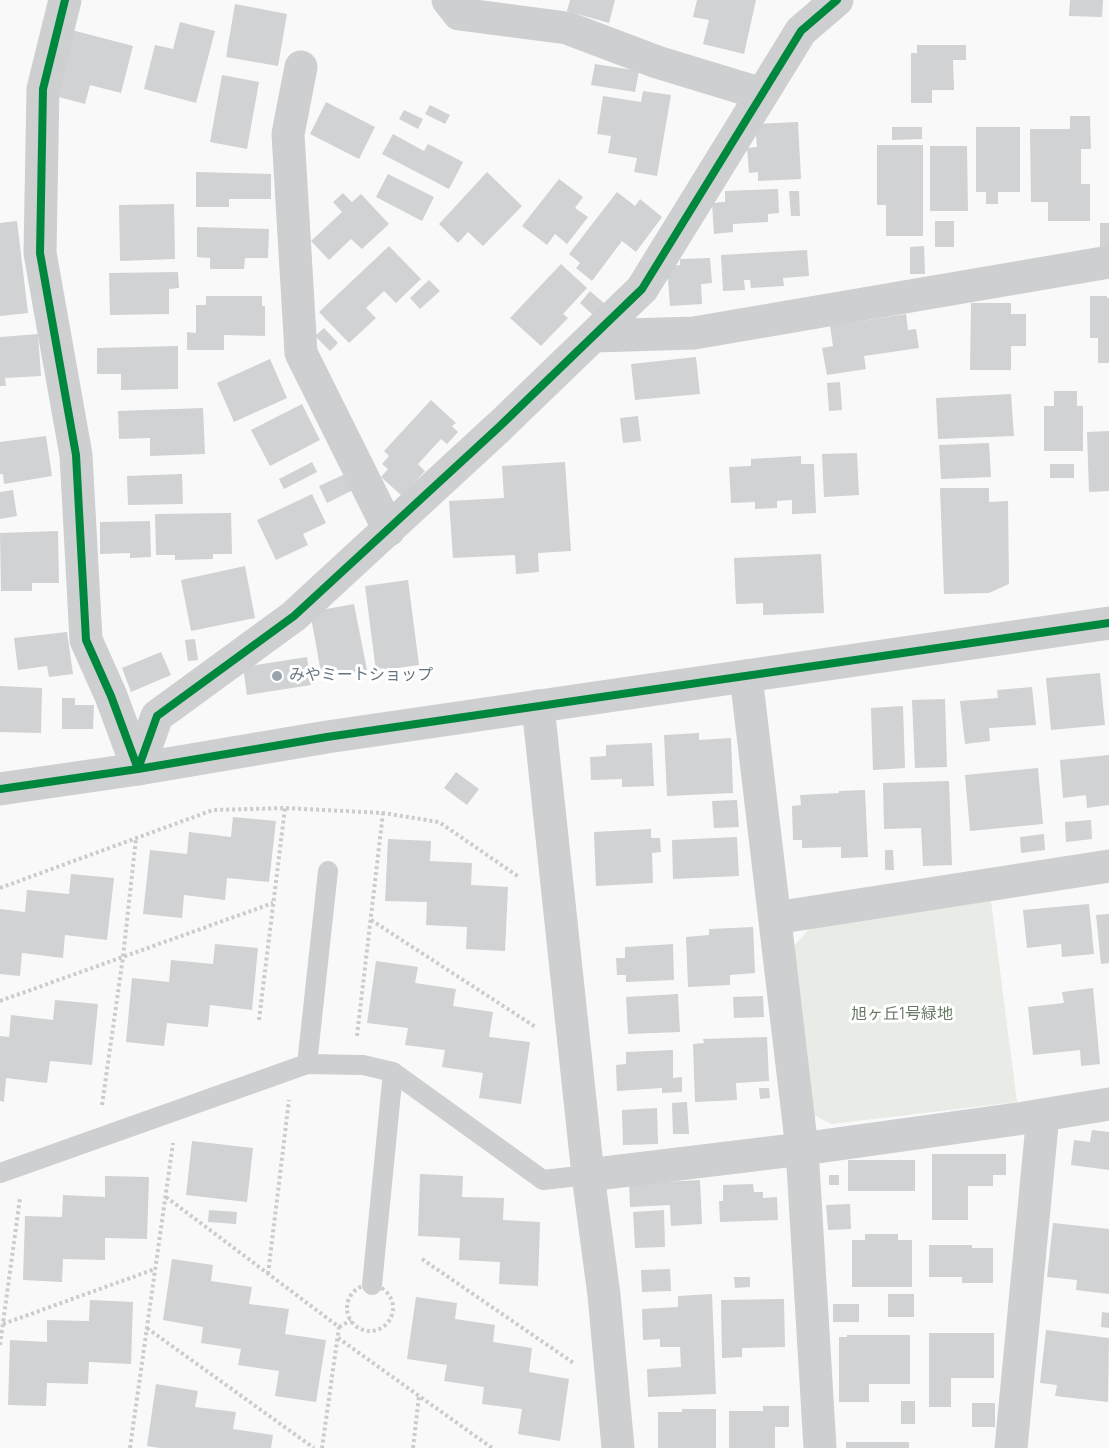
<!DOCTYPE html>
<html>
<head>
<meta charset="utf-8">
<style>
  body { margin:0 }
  canvas { display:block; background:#f9f9f9 }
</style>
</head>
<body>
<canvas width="1109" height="1448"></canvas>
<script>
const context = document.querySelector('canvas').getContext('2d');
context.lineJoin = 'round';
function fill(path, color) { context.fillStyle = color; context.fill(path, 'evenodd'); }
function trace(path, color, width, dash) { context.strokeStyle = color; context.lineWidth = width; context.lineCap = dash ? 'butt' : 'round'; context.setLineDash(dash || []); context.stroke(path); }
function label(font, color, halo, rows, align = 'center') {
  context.font = font + ' Manrope,"Noto Sans JP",sans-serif'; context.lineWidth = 6; context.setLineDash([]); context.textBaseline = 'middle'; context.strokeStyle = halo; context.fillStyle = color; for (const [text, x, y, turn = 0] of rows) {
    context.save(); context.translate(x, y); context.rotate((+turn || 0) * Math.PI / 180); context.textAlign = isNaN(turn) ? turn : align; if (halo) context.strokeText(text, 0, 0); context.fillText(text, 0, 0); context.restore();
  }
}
fill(new Path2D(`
  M991 901 1017 1102 831 1124 810 1113 793 947 810 928Z`), '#e8ebe6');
fill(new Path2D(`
  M570 0H615L609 23 567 11Z
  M697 0H756L744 54 703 44 709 20 693 17Z
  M1070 0H1103L1102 17 1069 16Z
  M235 4 287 14 278 66 226 57Z
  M180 22 215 31 196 103 144 89 155 45 173 49Z
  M68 29 133 46 121 93 90 85 85 104 51 95Z
  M917 45H966V60H953L954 90H932V103H911V53H917Z
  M595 64 639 71 635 92 591 85Z
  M222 75 259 82 247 149 210 142Z
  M643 91 671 95 657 176 634 172 637 158 608 153 611 136 597 134 603 96 641 102Z
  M326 102 375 127 359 159 310 134Z
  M430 105 450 115 445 124 425 114Z
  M404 110 423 119 418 129 399 119Z
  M1070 116H1090L1091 149H1081V184H1090V221H1048V202H1031L1030 129H1070Z
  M798 122 801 179 758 181V172L749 173 747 148 757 147 755 124Z
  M892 127H922V139L892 140Z
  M976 127H1020V192H998V204H986V192H976Z
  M393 134 424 151 428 144 463 162 449 189 382 154Z
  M877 145H923V236H886V205H877Z
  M930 146H967L968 211H930Z
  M196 172 271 174V199H229V207H196Z
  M487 172 522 206 483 246 468 232 458 243 439 224Z
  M388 174 434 197 422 221 376 197Z
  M559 179 583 197 575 208 588 217 567 244 555 234 547 245 522 226Z
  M778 189 779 213 768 214V222L733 224V232L714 234 712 203 725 202V191Z
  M789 191H799L800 216H791Z
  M617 192 635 206 640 199 662 217 636 252 622 241 592 281 576 268 580 263 569 254Z
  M343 193 352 202 361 194 389 224 362 249 351 239 329 260 311 241 342 212 333 202Z
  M174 204 175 259 120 261 119 205Z
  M17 221 28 313 0 316V223Z
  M935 221H954V247H935Z
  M1100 223H1109V248H1100Z
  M197 227 269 229 268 258H245L244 269H210V258L197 257Z
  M389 246 421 279 396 303 384 291 366 308 376 318 349 343 319 312Z
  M924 246 925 274H910V247Z
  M807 250 809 276 783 278 784 286 751 288 750 280H744L745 290 723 291 721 255Z
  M710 258 712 283 701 284 702 304 670 306 667 266 680 265V259Z
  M561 264 587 288 563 314 568 318 541 346 510 318Z
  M178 272 179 288 169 289V314L110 315 109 273Z
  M429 280 440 291 420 309 410 298Z
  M590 291 605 304 594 316 580 303Z
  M206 296H262V306H265V336L224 335V350H187V332L196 333V305H206Z
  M1090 296H1107V298H1109V363H1098V338H1090Z
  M971 303H1011V314H1026V346H1011V370H970Z
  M906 314 908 330 916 329 919 348 864 356 866 369 827 375 822 348 833 346 830 326Z
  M324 328 338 343 330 351 315 336Z
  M38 334 41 376 5 378 6 386H0V337Z
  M178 346V389L121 390V374H97V348Z
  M696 357 700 394 635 400 631 364Z
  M270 359 287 398 234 422 217 383Z
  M840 382 842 410 829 411 827 383Z
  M1054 391H1077V406H1083V451H1044V406H1054Z
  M1011 394 1014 436 938 439 936 398Z
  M431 400 456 423 452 426 458 432 447 444 441 439 418 464 425 471 402 496 381 477 388 469 382 464 389 456 384 451Z
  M302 404 320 440 270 466 251 430Z
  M203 408 205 454 150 456V438L119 439 118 411Z
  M638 416 641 441 623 443 620 418Z
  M1109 431V491L1089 492 1087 432Z
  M46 436 52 476 4 484 3 474H0V442Z
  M989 443 991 477 941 479 939 445Z
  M857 453 859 495 824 497 822 454Z
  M801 456V464H814L816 513 792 514V500L777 501V508L755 509V502L731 503 729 467 751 466V459Z
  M312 462 317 472 284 489 279 479Z
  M565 462 571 551 538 553 539 572 516 574 515 555 453 558 449 501 504 498 502 466Z
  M1050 464H1074V478H1050Z
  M182 474 183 504 128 505 127 476Z
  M345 474 353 490 327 503 319 486Z
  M940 488H989V502L1008 501 1009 584 989 593 944 594Z
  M13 490 17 516 0 519V492Z
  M312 494 326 523 303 534 308 545 276 560 257 520Z
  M231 513 232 554H213V559L175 560V555H156L155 514Z
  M150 521 151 557 130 558V553L100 554V522Z
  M58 531 59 583H32V591H1L0 533Z
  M821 554 824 613 763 615V603L736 604 734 558Z
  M245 566 255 618 191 631 181 580Z
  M408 580 419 665 376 671 365 586Z
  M354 604 367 670 322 678 310 612Z
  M67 632 73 674 49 677 47 666 18 670 14 638Z
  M195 639 198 660 188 661 185 640Z
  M161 652 171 675 131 692 122 668Z
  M307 657 311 685 247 695 243 667Z
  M1100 673 1105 725 1051 730 1046 678Z
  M0 686 42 688 41 733 0 732Z
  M1032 687 1036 725 989 728 990 741 965 744 960 701 998 698 997 690Z
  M62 698H75V705H94L93 729H62Z
  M945 699 947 767 915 768 912 700Z
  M903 706 905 768 873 770 871 708Z
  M699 733V740L731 738 733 793 667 796 664 735Z
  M652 743 654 786 622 787V779L591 780 590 757 606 756V745Z
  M1109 755V805L1087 808 1086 795 1063 798 1060 760Z
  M1038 768 1043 824 970 831 965 775Z
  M456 772 479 789 467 805 444 788Z
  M949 781 952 865 923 866 921 828 884 829 883 783Z
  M865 790 868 857 841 858V847L802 848V840H793L792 806 801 805 800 795 839 793V791Z
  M737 800 739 827 714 828 712 801Z
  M233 817 276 821 269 882 227 878 225 900 184 895 182 918 143 914 150 850 187 854 189 832 231 837Z
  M1091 820 1092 839 1066 842 1065 822Z
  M651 829V838H660L661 852 652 853 653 883 596 886 594 832Z
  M1044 834 1045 850 1021 853 1020 837Z
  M737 837 739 876 673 879 672 840Z
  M388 839 431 841 430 861 472 863 471 885 508 887 505 951 466 949 467 927 426 925 427 902 385 901Z
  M885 850H893L894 870H885Z
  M71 874 114 878 107 940 65 935 63 958 22 953 20 976 0 974V909L25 912 27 890 69 894Z
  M1089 904 1094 954 1062 957 1061 944 1027 948 1023 910Z
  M1109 914V963L1101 964 1096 915Z
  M753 927 755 973 730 975V985L688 987 686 937 709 935V929Z
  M215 944 258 948 252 1010 210 1005 208 1027 167 1023 164 1046 126 1042 132 978 169 982 171 960 213 964Z
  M673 944 674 980 626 982V975H617L616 958H625V947Z
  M376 961 418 967 415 983 456 989 453 1006 493 1012 489 1037 530 1042 521 1104 479 1098 483 1073 442 1067 445 1050 405 1045 408 1028 367 1023Z
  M1093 988 1100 1064 1081 1066 1080 1050 1033 1055 1028 1007 1064 1003 1062 992Z
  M678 994 680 1032 628 1034 626 997Z
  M763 996 764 1017 734 1018 733 997Z
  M55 1000 98 1004 92 1065 50 1061 47 1083 6 1078 4 1102 0 1101V1036L9 1037 11 1015 53 1020Z
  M767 1037 769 1081 736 1083 737 1100 695 1102 693 1044 704 1043 703 1039Z
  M673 1050V1078L682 1077V1092L662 1093V1088L617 1091 616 1065 626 1064V1052Z
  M759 1088H769L770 1098 760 1099Z
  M687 1102 689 1134H673L672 1103Z
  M657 1108 658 1144 623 1145 622 1110Z
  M1092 1130 1109 1132V1170L1071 1165 1074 1140 1090 1142Z
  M192 1141 253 1148 247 1202 186 1195Z
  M932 1154H1006V1175H993V1186H968V1220H932Z
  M848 1160H915V1191H848Z
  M420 1174 463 1176 462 1197 504 1198 503 1220 540 1222 538 1286 499 1284 500 1262 459 1260 460 1238 418 1236Z
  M829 1175H839V1185H829Z
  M105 1176 149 1177 147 1239 105 1238V1260L63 1259 62 1282 23 1280 25 1216 62 1217 63 1195 105 1197Z
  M700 1180 702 1224 671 1226 670 1205 630 1207 629 1184Z
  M753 1184 754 1192H763V1198L777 1197 778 1220 720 1222 719 1201H723V1185Z
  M850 1204 851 1229 828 1230 826 1205Z
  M209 1210 237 1212 236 1224 208 1222Z
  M664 1210 665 1247 635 1248 633 1212Z
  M1053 1223 1109 1229V1294L1076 1290 1077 1280 1047 1277Z
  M865 1234H898V1240H912V1287H852V1240H865Z
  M929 1245H972V1248H993V1283H962V1277H929Z
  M172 1259 213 1265 211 1281 252 1287 249 1304 289 1309 285 1334 326 1340 316 1402 275 1396 279 1371 238 1365 241 1349 201 1343 203 1327 163 1320Z
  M670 1269 671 1291 642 1292 641 1270Z
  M734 1277H750V1287L735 1288Z
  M712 1294 716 1394 648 1397 647 1369 681 1367 680 1347H660V1339L643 1340 642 1309 678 1307V1296Z
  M888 1294H914V1317H888Z
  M416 1297 457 1303 455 1319 495 1325 493 1342 532 1348 529 1372 569 1379 560 1441 518 1434 522 1409 482 1404 484 1387 444 1381 447 1365 407 1359Z
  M784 1299 785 1347 742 1348V1357L722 1358 721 1300Z
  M90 1300 133 1302 131 1364 89 1362 88 1384 47 1383 46 1406 8 1405 10 1340 47 1342V1320L89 1321Z
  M833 1304H859V1322H833Z
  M1102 1312 1109 1313V1328L1101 1327Z
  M1046 1330 1109 1338 1108 1402 1055 1396 1057 1385 1040 1383Z
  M929 1333H994V1378H951V1407H929Z
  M847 1335H910V1384H869V1402H839V1337H847Z
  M156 1384 198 1391 195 1407 236 1412 233 1429 273 1435 271 1448H160L147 1446Z
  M901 1401H915V1424H901Z
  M972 1403H995V1427H972Z
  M763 1406H789V1427H775V1448H729V1411H763Z
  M682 1409H716V1448H658V1412H682Z
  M846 1442H909V1448H846Z`), '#d0d2d3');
trace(new Path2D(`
  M0 888 213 810 285 808 383 813 439 822 519 877
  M371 920 537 1028
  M0 1001 273 903
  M259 1020 285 808
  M357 1036 383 813
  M102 1105 123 957 136 838
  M166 1197 339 1327 322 1448
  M422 1259 575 1364
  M268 1274 289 1100
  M347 1308a23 23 0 1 1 46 0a23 23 0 1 1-46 0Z
  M3 1324 155 1269
  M339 1327 351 1320
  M147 1328 314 1448
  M338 1338 492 1448
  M0 1345 20 1198
  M130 1448 173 1143
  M413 1448 419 1396`), '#cbcccd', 4, [3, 3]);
trace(new Path2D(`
  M307 1064 328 871
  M0 1173 307 1064 363 1065 393 1072 543 1180 588 1175
  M372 1285 393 1072`), '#cecfd0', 20);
trace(new Path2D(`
  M65 0 43 89 40 253 76 455 86 640 111 696 138 769 157 716 294 616 500 426 642 289 801 31 837 0
  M448 0 459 14 567 28 657 62 762 94
  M301 67 288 134 301 353 389 530
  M595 336 694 333 1109 262
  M746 676 802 1149 820 1448
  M538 706 588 1175 604 1295 618 1448
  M775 918 1109 866
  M588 1175 802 1149 1024 1118 1109 1104
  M1011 1448 1043 1115`), '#cecfd0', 33);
trace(new Path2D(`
  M0 789 138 769 327 737 1109 623`), '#cecfd0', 33);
trace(new Path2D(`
  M65 0 43 89 40 253 76 455 86 640 111 696 138 769 157 716 294 616 500 426 642 289 801 31 837 0
  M0 789 138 769 327 737 1109 623`), '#00873e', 8);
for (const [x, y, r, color] of [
  [277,676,6,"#99a4ac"]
]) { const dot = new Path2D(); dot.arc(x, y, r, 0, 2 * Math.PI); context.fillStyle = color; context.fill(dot); trace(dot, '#fff', 2); }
label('16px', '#657683', '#fff', [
  ["みやミートショップ",289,676]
], 'left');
label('16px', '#687a64', '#fff', [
  ["旭ヶ丘1号緑地",902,1015]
]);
</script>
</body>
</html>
